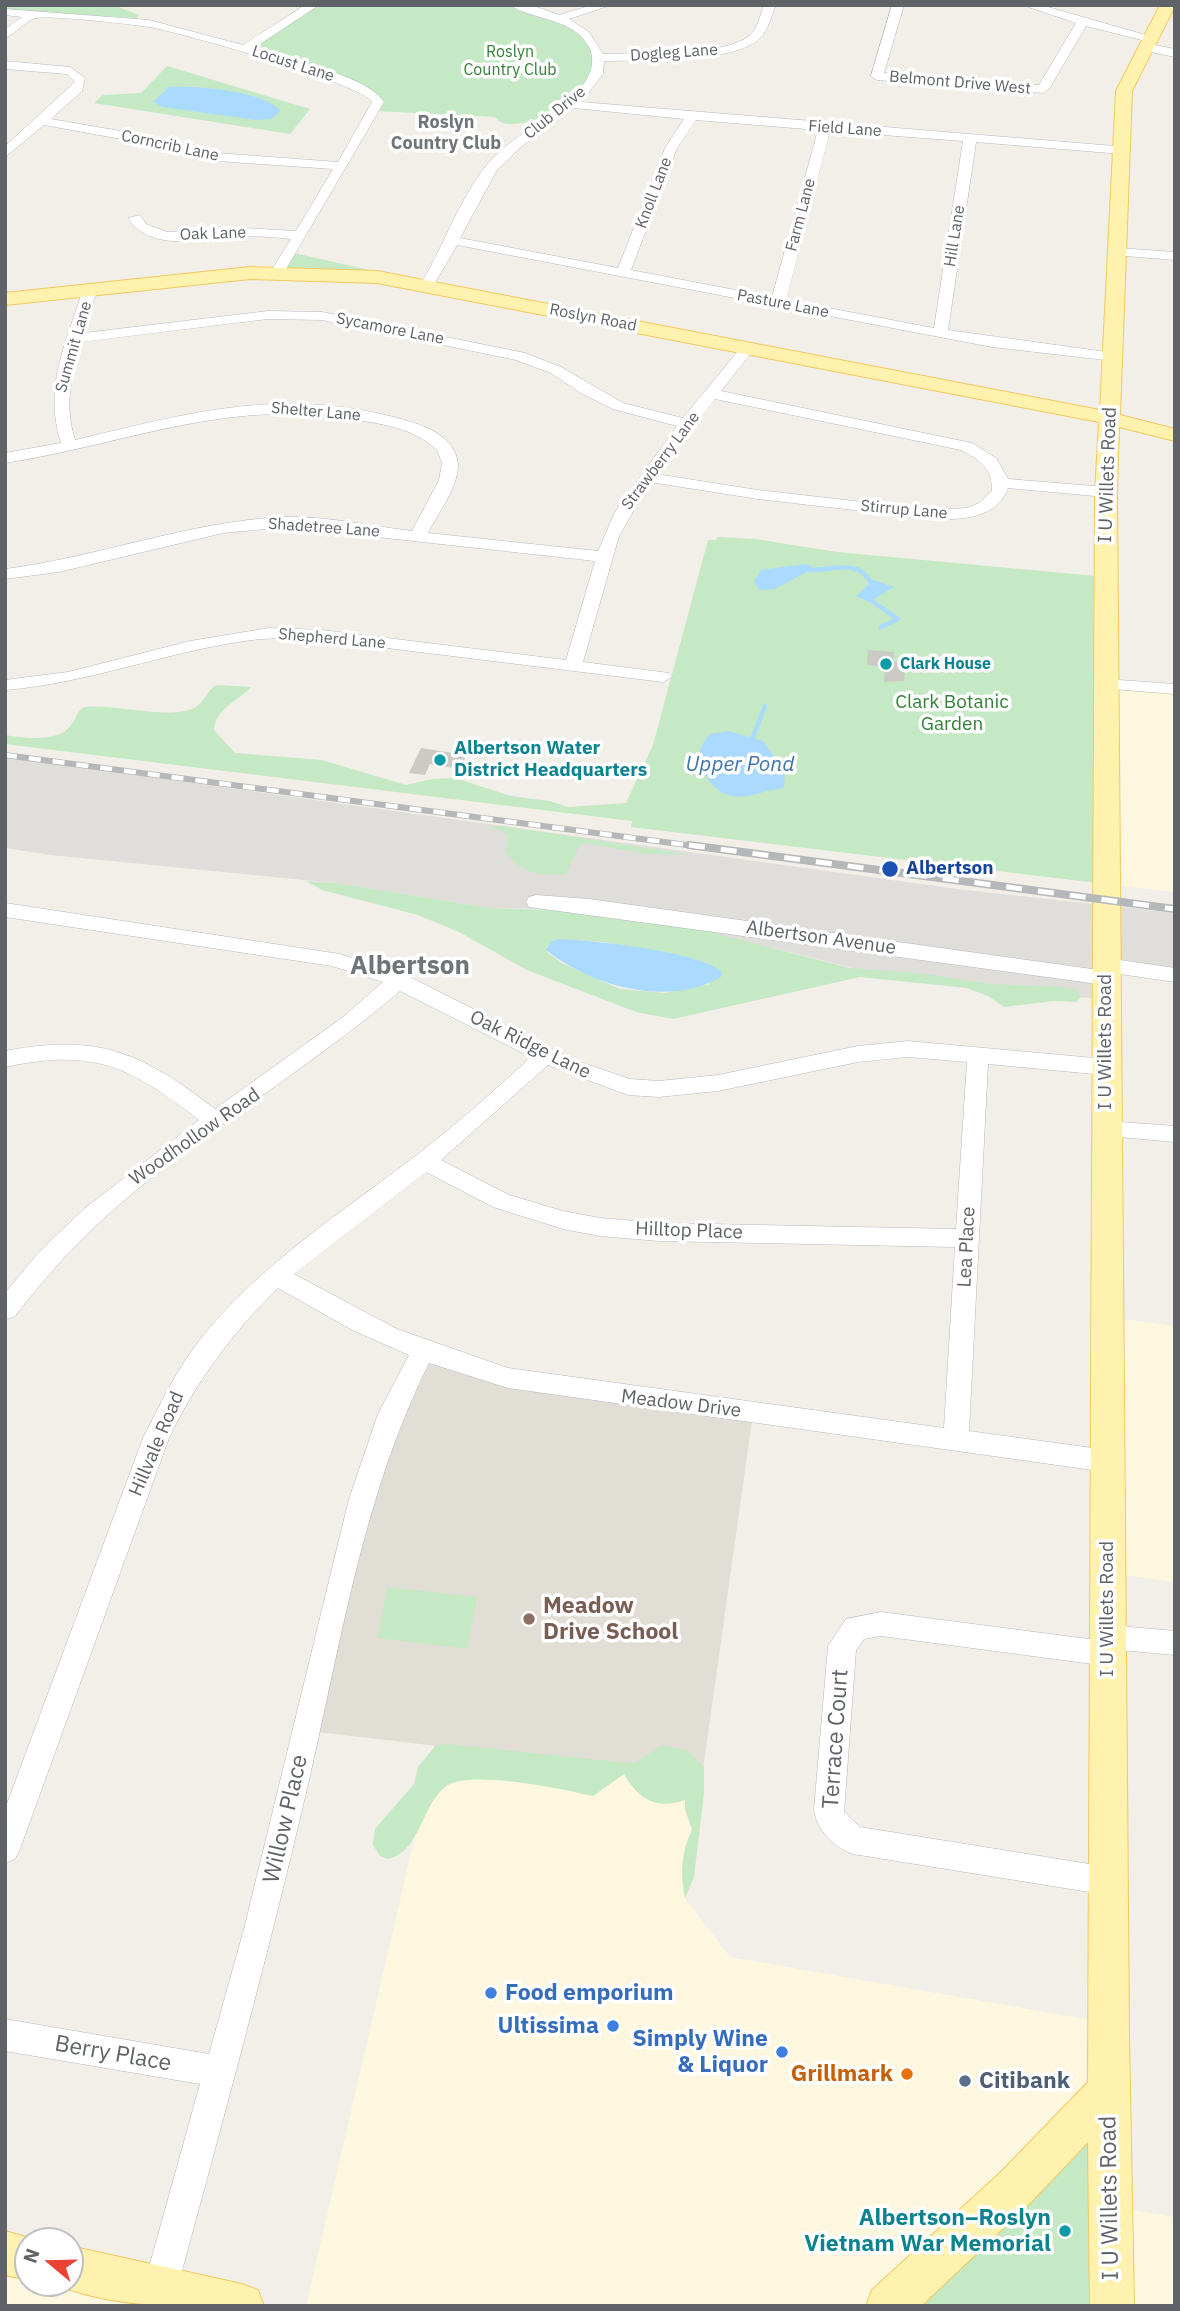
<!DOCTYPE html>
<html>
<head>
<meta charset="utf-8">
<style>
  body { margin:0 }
  #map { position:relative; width:1180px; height:2311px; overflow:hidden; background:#f1efe8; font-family:"IBM Plex Sans",sans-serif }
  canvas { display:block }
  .frame { position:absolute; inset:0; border:7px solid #5f6368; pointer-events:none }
  .north { position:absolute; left:14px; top:2227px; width:70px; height:70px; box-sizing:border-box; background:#fff; border:2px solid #bfc1c3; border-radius:50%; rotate:289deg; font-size:19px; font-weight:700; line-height:28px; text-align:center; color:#5f6368 }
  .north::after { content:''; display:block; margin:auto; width:24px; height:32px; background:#ea4335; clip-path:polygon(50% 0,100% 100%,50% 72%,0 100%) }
</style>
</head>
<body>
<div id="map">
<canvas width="1180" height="2311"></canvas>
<div class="frame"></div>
<div class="north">N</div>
</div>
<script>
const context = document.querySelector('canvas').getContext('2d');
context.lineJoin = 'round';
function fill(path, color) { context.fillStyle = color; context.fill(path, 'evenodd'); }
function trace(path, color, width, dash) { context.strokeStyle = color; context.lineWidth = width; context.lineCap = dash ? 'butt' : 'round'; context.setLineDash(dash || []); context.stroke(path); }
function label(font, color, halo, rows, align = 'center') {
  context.font = font + ' "IBM Plex Sans",sans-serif'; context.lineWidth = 7; context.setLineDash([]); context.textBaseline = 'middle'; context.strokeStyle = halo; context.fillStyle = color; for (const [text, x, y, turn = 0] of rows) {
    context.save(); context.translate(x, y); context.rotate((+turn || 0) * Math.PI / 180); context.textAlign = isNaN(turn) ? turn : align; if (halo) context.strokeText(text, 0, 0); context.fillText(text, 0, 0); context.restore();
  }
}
fill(new Path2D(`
  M1105 684 1175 689V892L1106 884Z
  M1107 1317 1175 1326V1582L1108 1573Z
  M436 1745 702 1777 685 1898 730 1957 1108 2023V2091L890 2306H306Z
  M1112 2207 1175 2217V2306H1113Z
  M5 2254 28 2259V2283H70L244 2306H5Z`), '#fef7e0');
fill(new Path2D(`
  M5 757 957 889 1175 913V975L1106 966V1000L872 973 774 948 552 909 490 908 335 883 50 855 5 848Z`), '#e0deda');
fill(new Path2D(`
  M422 1353 753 1413 702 1777 309 1731 362 1499Z`), '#e1ded6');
fill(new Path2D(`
  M5 5 116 6 139 15 137 18 5 10Z
  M314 5H516L547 13 590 41 597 74 549 119C532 118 506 132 495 117L375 111 374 95 245 49Z
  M167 66 310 109 290 134 94 103 103 95 141 93Z
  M290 252 378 272 277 273Z
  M718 537 755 539 837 552 1106 577V884L631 827 632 821 5 744V735C23 738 59 743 71 725 77 718 76 712 84 707 115 704 169 720 194 708 205 703 206 690 217 685L251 687C239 701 215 708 214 730L235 753 322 760 406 785 432 779 455 778 511 796 549 801 568 807 626 803 653 745 708 540H715Z
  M489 826H503L693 855 648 854 585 843 579 846 566 874C544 877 517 873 506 851L509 835Z
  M306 881 335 883 490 908 580 911 707 931 850 968 919 973 990 984 1064 987 1074 989 1081 997 1076 1002 1054 1001 1004 1007 988 996 967 988 860 977 673 1019 636 1012 527 970 459 932 418 915 322 890ZM560 939 604 942 695 959 710 984 664 993 620 989 561 963 546 951Z
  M388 1587 477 1597 467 1649 377 1638Z
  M448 1744 627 1763 637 1762 662 1745 688 1751 704 1767V1793L694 1877 685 1898C680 1874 681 1852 692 1830L685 1809V1800C657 1810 639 1800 624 1774L593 1796C564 1789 472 1770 448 1785 422 1801 421 1852 388 1859L380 1856 373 1845 375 1829 414 1784 418 1767 436 1745Z
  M1108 2091 1113 2306H890Z`), '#c5e8c5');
fill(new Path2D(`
  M169 87C197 86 261 90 281 111L271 119 256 120 163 107 153 102Z
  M805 564 812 566 810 570 775 589 760 590 754 582 761 570Z
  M874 580 894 587 869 602 856 596Z
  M728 731 763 741 785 772 784 787C776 791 770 789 763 792 739 801 716 798 704 772 697 755 698 748 710 734Z
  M560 939C592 940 701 952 722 972L721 977C668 1008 591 986 546 950L552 941Z`), '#aadaff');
trace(new Path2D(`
  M810 570C836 570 860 557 873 587
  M873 596 872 601 898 619 881 627
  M751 742 765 706`), '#aadaff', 4.5);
fill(new Path2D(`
  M868 650 894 652 893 662H905L904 681 884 682 885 666 867 665Z
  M421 748 466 755 460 769 430 764 425 775 409 773Z`), '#cccac5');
const minor = new Path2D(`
  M305 5H319L254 48C284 58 369 76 384 102L282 276 270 273 291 239C274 237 258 236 241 236 205 238 151 254 128 218L140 215 146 224 167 232 244 228 296 231 333 169 217 161 149 144 44 125 5 157V146L75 82 67 74 5 69V61L70 67 85 78 82 91 51 119 149 136 217 153 338 162 372 102C361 83 179 32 149 27 132 24 49 15 36 18 25 20 16 34 5 38V29L22 17 5 15V9L149 20 243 45Z
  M510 5H531L559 15 592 5H611L569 19 589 32 603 54C636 53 727 57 750 35 758 28 760 15 764 5H776C771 17 768 31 759 39 735 63 639 60 604 61L603 74 581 102 1127 147V153L1122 154 976 142 948 330 1114 353 1121 357 1114 361 992 347 457 245 432 288H422L420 285C447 242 462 187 499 152 524 128 610 90 589 47 573 17 534 21 510 5ZM574 108 684 119 665 148 618 268 460 238 497 170 522 146ZM696 120 818 130 772 297 631 270 677 148ZM830 131 963 141 934 328 786 300Z
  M892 5H904L884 73 1039 85 1076 23 1022 5H1041L1156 38 1150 42 1086 26 1049 89 1043 93 877 80 871 76Z
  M1145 43 1175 49V57L1141 50 1139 47Z
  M1118 248 1175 252V260L1113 255 1111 252Z
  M90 285 97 289 84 333 268 311 322 312 525 353 561 367 623 403 683 418 743 345 748 344 755 348 721 391 972 443 996 458 1008 479 1106 487 1114 492 1106 497 1008 488C997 519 960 520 932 519L758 499 650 482 619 536 583 662 669 673 672 677 663 682 322 640C299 639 275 637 252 640 168 651 90 683 5 690V680L68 672 190 641 269 628 322 630 566 660 595 561 287 527 223 533 59 572 5 579V569C99 557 190 521 284 517 326 516 371 526 412 531L439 480 442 463 437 450C417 431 390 425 363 421 232 396 132 443 5 463V453L61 443C43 385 66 345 83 289ZM268 319 322 320 516 360 551 373 584 395 613 409 677 426 615 512 598 551 428 533C438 513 458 488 458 465 457 438 426 426 405 420 283 386 193 412 75 440 64 404 71 377 81 342ZM715 399 961 450C979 459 993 469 992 491L979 503 967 508 932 510 758 490 656 474Z
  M1105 679 1175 684V694L1099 688 1096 684 1099 680Z
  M536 895 589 899 1099 970 1096 965 1099 960 1106 958 1175 968V982L1113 973 1117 978 1113 983 1106 985 529 907 526 902 529 897Z
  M5 903 340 954 406 975 574 1060 630 1079 659 1081 718 1075 858 1046 908 1041 1105 1059 1113 1062 1116 1067 1113 1072 1105 1075 988 1064 969 1431 1107 1450 1116 1453 1120 1461 1116 1469 1107 1472 508 1388 429 1363C362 1496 340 1649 306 1793 267 1960 222 2124 177 2289L172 2301 160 2306 148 2301 143 2289 200 2084 5 2051V2019L209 2054 244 1929 349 1499 378 1414 409 1355 352 1330 278 1288C232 1333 197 1380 169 1438L20 1849 15 1859 5 1863V1809L143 1438C160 1405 176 1370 199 1341 259 1265 341 1213 418 1154 457 1124 494 1091 531 1057L400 991C304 1073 193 1136 100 1222 68 1251 41 1283 14 1317L5 1319V1293L38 1253 84 1209 199 1120C129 1066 95 1048 5 1067V1051C99 1033 142 1053 215 1109L343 1017 383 982 332 966 5 917ZM908 1057 967 1062 956 1229 659 1223 600 1218 563 1211 509 1195 441 1160 548 1065 628 1095 659 1097 718 1091 858 1062ZM426 1172 493 1207 563 1229 600 1236 659 1241 955 1247 944 1428 508 1368 397 1329 294 1274Z
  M1106 1121 1175 1126V1142L1098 1135 1095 1129 1098 1123Z
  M881 1612 1096 1640 1098 1628 1108 1625 1175 1631V1655L1120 1650 1118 1663 1108 1666 881 1636 864 1639 856 1650 844 1812 860 1827 1108 1867 1119 1871 1123 1881 1119 1891 1108 1895 853 1854C834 1847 817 1831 814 1810L828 1646 846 1619Z`);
const major = new Path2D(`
  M1160 5 1175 6 1132 91 1120 415 1175 429V441L1119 427 1117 492 1129 2035 1134 2306H1090L1088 2142 1032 2201 921 2306H866L872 2290 1002 2171 1088 2082 1095 492 1099 422 377 283 250 279 5 305V293L250 267 377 271 1100 410 1116 91Z
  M5 2231 40 2241H28V2280L5 2275Z
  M70 2246 242 2284 258 2290 264 2306C198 2306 114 2311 54 2283H70Z`);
trace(minor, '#b5b8bc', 1);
trace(major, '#f2c960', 2);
fill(minor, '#fff');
fill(major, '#fff2af');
const railFar1 = new Path2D(`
  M5 755 702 847`);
const rail = new Path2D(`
  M689 845 1175 909`);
trace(railFar1, '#b6b7b8', 6);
trace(rail, '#b6b7b8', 8);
trace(railFar1, '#fff', 4.5, [12]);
trace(rail, '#fff', 5, [16]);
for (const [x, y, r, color] of [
  [886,664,7,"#0f9aa8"],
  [440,760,7,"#0f9aa8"],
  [890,869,9,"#1a4fb4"],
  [529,1619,7,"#8d6e63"],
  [491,1993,7,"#3f7fe0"],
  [613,2026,7,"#3f7fe0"],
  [782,2052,7,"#3f7fe0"],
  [907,2074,7,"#e8710a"],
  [965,2081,7,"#5c6f8a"],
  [1065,2231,7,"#0f9aa8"]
]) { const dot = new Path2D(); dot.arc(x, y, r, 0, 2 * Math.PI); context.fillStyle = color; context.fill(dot); trace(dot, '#fff', 2.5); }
label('16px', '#348238', '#fff', [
  ["Roslyn",510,52],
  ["Country Club",510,70]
]);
label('16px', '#5f6368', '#fff', [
  ["Dogleg Lane",674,53,-4],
  ["Locust Lane",293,64,18],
  ["Belmont Drive West",960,83,5],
  ["Club Drive",555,113,-39],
  ["Field Lane",845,129,4],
  ["Corncrib Lane",170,146,12],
  ["Knoll Lane",654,193,-69],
  ["Farm Lane",801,215,-75],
  ["Oak Lane",213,234,-2],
  ["Hill Lane",955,236,-81],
  ["Pasture Lane",783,304,11],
  ["Roslyn Road",593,318,11],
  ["Sycamore Lane",390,329,11],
  ["Summit Lane",74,347,-74],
  ["Shelter Lane",316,412,5],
  ["Strawberry Lane",661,461,-53],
  ["Stirrup Lane",904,510,5],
  ["Shadetree Lane",324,528,4],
  ["Shepherd Lane",332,639,5]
]);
label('bold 16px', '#0d838f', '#fff', [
  ["Clark House",900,664]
], 'left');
label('bold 18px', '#70757a', '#fff', [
  ["Roslyn",446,123],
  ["Country Club",446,144]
]);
label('19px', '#5f6368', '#fff', [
  ["I U Willets Road",1108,475,-88],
  ["Albertson Avenue",821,938,8],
  ["I U Willets Road",1106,1042,-90],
  ["Oak Ridge Lane",530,1045,26],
  ["Woodhollow Road",195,1137,-35],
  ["Hilltop Place",689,1231,2],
  ["Lea Place",967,1247,-87],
  ["Meadow Drive",681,1404,7],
  ["Hillvale Road",157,1444,-67],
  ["I U Willets Road",1108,1609,-90]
]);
label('19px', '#348238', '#fff', [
  ["Clark Botanic",952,703],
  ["Garden",952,725]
]);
label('bold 19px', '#0d838f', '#fff', [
  ["Albertson Water",454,749],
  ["District Headquarters",454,771]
], 'left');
label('bold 19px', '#164399', '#fff', [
  ["Albertson",906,869]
], 'left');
label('italic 21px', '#4174aa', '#fff', [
  ["Upper Pond",740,765]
]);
label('bold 23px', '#785e54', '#fff', [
  ["Meadow",543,1606],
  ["Drive School",543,1632]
], 'left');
label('23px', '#5f6368', '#fff', [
  ["Terrace Court",836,1739,-86],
  ["Willow Place",286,1819,-77],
  ["Berry Place",113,2054,10],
  ["I U Willets Road",1110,2198,-91]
]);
label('bold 23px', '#366cbe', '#fff', [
  ["Food emporium",505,1993,"left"],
  ["Ultissima",599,2026],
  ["Simply Wine",768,2039],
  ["& Liquor",768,2065]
], 'right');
label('bold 23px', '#c56008', '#fff', [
  ["Grillmark",893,2074]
], 'right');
label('bold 23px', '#4e5e75', '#fff', [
  ["Citibank",979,2081]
], 'left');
label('bold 23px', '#0d838f', '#fff', [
  ["Albertson–Roslyn",1051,2218],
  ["Vietnam War Memorial",1051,2244]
], 'right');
label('bold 26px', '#70757a', '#fff', [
  ["Albertson",410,966]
]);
</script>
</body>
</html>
